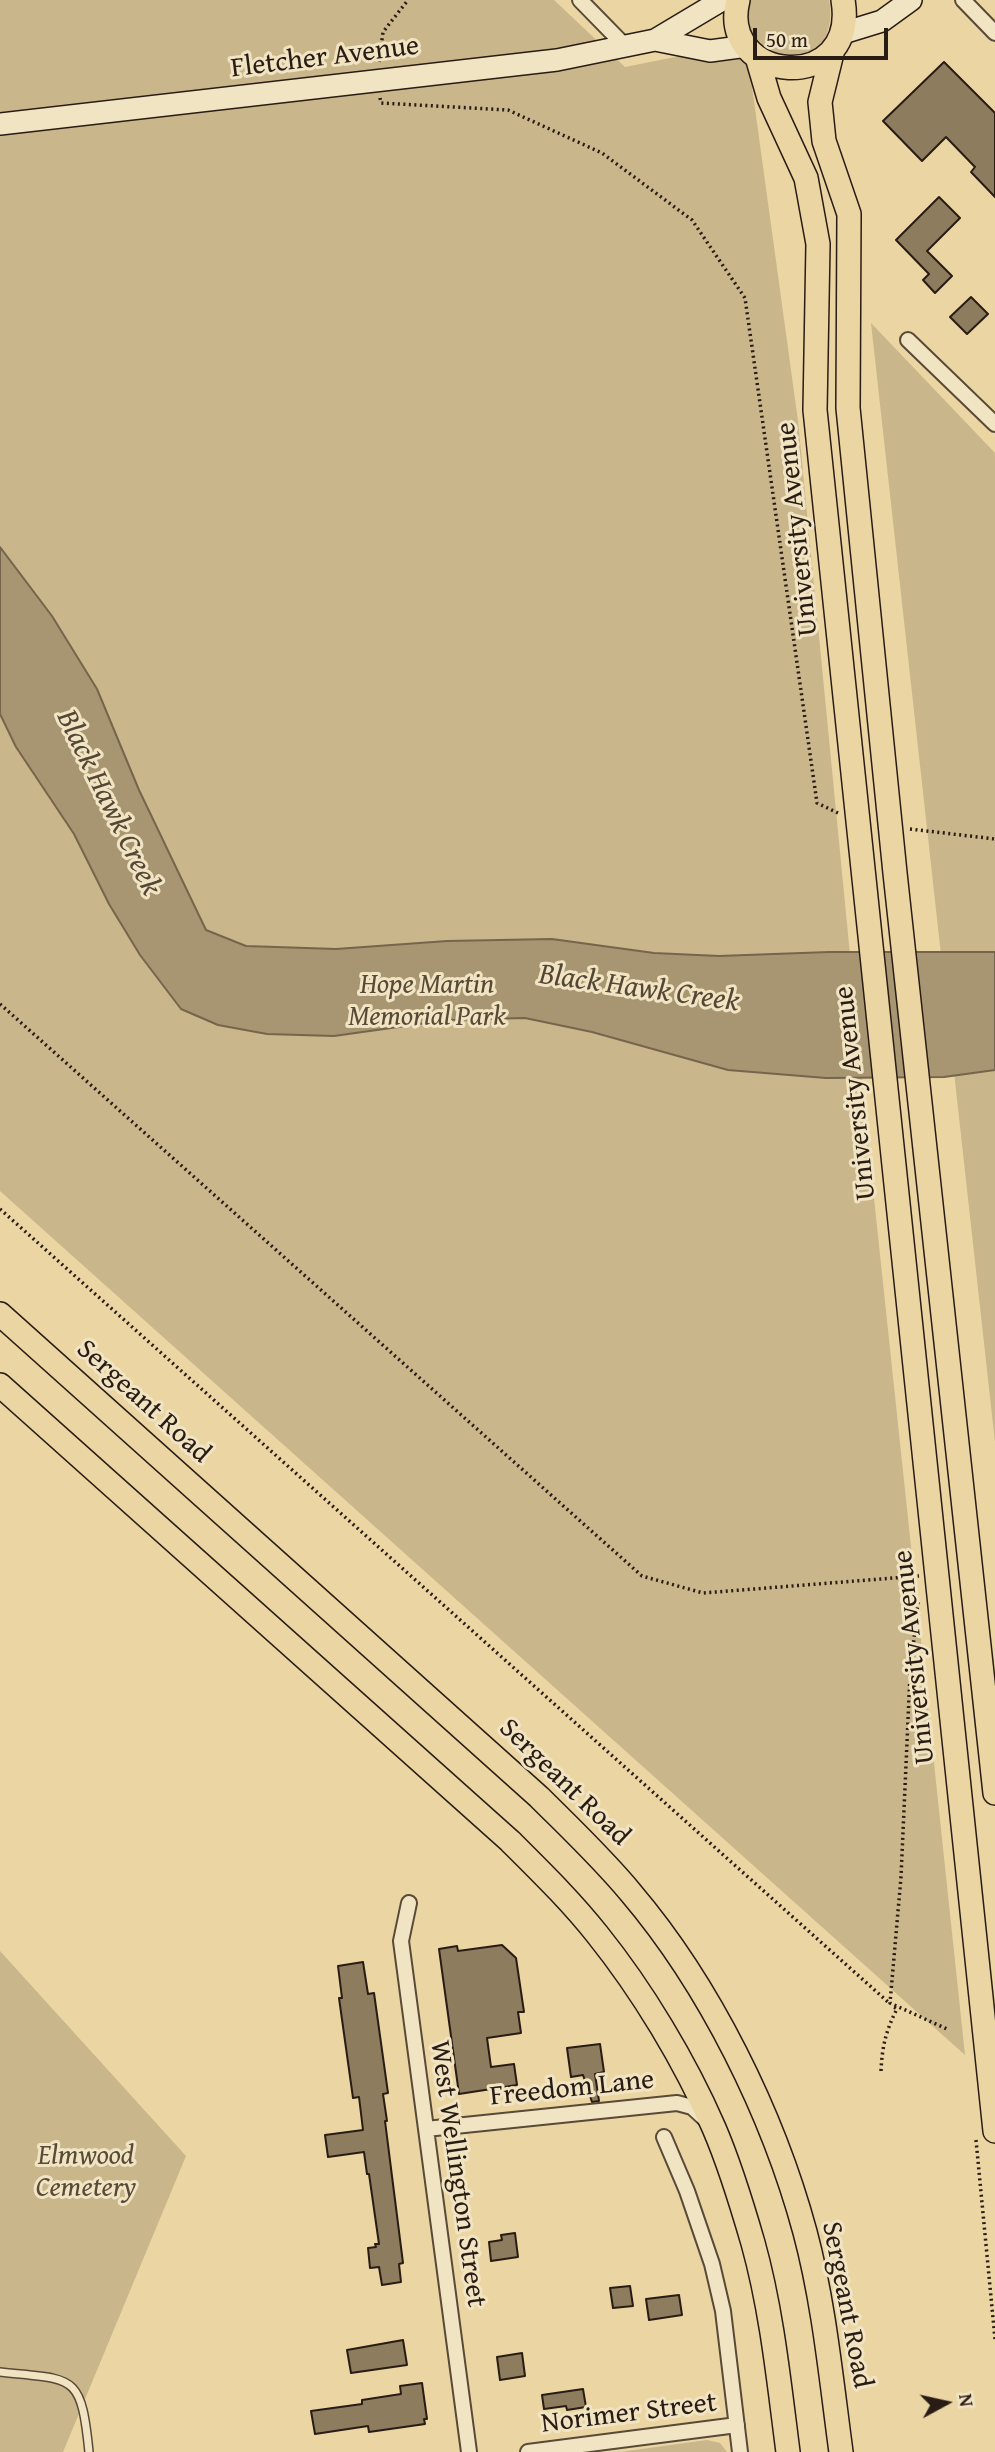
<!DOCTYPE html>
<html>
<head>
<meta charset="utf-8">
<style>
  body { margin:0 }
  #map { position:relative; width:995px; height:2452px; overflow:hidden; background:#ead5a3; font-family:"Gentium Book Plus",serif }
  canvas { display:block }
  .north { position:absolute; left:911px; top:2368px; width:70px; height:70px; -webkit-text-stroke:5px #f1e4c3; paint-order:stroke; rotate:82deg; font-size:19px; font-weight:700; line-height:28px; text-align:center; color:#291c14 }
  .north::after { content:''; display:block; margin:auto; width:24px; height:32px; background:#291c14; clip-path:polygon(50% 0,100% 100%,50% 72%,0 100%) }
  .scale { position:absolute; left:753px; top:28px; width:135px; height:32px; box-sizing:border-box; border:4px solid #291c14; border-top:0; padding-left:9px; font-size:21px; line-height:24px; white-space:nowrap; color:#291c14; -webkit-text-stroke:5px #f1e4c3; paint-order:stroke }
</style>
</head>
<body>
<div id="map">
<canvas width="995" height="2452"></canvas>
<div class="north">N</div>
<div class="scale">50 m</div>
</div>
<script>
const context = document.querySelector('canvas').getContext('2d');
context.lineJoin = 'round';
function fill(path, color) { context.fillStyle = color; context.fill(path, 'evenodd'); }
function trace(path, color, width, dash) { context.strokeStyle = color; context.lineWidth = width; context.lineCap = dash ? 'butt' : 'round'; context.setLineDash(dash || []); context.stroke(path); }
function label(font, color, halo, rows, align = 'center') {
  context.font = font + ' "Gentium Book Plus",serif'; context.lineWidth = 6; context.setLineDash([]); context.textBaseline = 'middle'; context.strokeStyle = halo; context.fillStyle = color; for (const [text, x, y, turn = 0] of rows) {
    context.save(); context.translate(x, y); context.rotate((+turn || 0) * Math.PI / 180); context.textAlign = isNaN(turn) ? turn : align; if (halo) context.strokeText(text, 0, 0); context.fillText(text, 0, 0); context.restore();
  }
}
fill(new Path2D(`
  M0 0H554L625 67 746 43 798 421 871 1170 965 2055 0 1191Z
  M744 0H829C834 21 826 55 800 58 790 60 766 51 756 49L742 6Z
  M871 323 995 453V1442Z
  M0 1951 186 2156 63 2452H0Z
  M707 2440 720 2443 727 2452H620Z`), '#c9b68b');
const water = new Path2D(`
  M0 547 52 616 97 689 139 790 206 930 246 946 336 949 447 941 552 939 654 953 719 956 829 952H995V1070L944 1077 826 1078 728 1070 592 1032 525 1018 448 1020 334 1036 267 1034 218 1025 181 1009 140 955 109 904 74 834 16 747 0 714Z`);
fill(water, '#a89672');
trace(water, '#75654c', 2);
const building = new Path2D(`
  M944 62 995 113V197L971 172 975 167 946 137 922 161 883 121Z
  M939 197 960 218 927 251 952 276 935 293 923 280 929 274 896 240Z
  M971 297 988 314 967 334 950 317Z
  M502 1945 516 1958 524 2012H518L521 2033 487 2038 491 2067 514 2064 517 2085 459 2094 439 1949 457 1946 458 1951Z
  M363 1962 368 1994 374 1993 388 2093 383 2094 387 2121H385L403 2263 399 2264 401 2282 382 2285 379 2267 370 2268 368 2248 376 2247 375 2244H379L369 2174H367L364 2152 328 2157 325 2135 363 2130 359 2097 353 2098 339 1998H342L338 1966Z
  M600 2044 604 2072 595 2074 599 2101 592 2102 583 2075 571 2077 567 2048Z
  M515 2233 518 2257 491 2261 489 2242 502 2240 501 2235Z
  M630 2286 633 2306 613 2308 610 2288Z
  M679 2295 682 2315 649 2320 646 2299Z
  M403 2340 407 2365 351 2373 347 2350Z
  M522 2353 525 2376 500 2380 497 2357Z
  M422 2383 427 2419H424L425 2424 369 2432 368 2426 315 2434 311 2411 362 2404V2400L401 2394 400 2386Z
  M583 2389 586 2407 567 2410 566 2406 544 2409 542 2395Z`);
fill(building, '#8d7c5e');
trace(building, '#291c14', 2);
const service = new Path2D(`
  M0 2372C74 2380 81 2372 89 2452`);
const minor = new Path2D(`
  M580 0 625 46
  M963 0 995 33
  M908 340 995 424
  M409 1903 401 1941 469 2452
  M426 2129 677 2103 692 2107 705 2119
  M664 2137 687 2191 712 2264 723 2311 740 2452
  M528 2452 737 2425`);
const secondary = new Path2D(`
  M843 33 882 21 911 0
  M655 40 710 51 747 46
  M0 124 557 60 655 40 722 0`);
const primary = new Path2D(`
  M738 0C717 84 859 96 843 0
  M833 49 820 102 824 141 849 214 848 408 895 873 995 1793
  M757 57 769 98 806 178 818 244 815 410 995 2131
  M0 1314 539 1797C570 1828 603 1859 631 1893 710 1986 773 2114 805 2232 824 2303 831 2378 841 2452
  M0 1385 510 1841C540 1871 570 1900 597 1934 642 1990 685 2061 714 2128 730 2165 742 2205 753 2243 772 2311 779 2383 788 2452`);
trace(service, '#594a38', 10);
trace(minor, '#594a38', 18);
trace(secondary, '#291c14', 24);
trace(primary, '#291c14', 26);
trace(new Path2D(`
  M379 62 383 32 408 0
  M380 98 381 103 508 110 602 153 692 220 745 298 817 803 838 813
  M910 829 995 839
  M0 1004 642 1576 703 1593 919 1576
  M0 1209 888 2002
  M918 1602 910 1675 901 1877 890 2003 947 2029
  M881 2071C882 2047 886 2030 897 2009L894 2007
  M976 2140 995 2339`), '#291c14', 3.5, [2, 3.5]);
trace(service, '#f1e4c3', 7);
trace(minor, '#f1e4c3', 14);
trace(secondary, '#f1e4c3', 21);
trace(primary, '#ead5a3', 23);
label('28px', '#291c14', '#f1e4c3', [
  ["Fletcher Avenue",325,58,-7],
  ["University Avenue",798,529,-96],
  ["University Avenue",856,1093,-96],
  ["Sergeant Road",143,1402,42],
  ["University Avenue",915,1657,-96],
  ["Sergeant Road",564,1783,44],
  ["Freedom Lane",572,2089,-6],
  ["West Wellington Street",457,2174,82],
  ["Sergeant Road",846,2305,79],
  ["Norimer Street",629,2414,-7]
]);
label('italic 28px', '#594a38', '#f1e4c3', [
  ["Hope Martin",427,986],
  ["Memorial Park",427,1018],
  ["Elmwood",86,2157],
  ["Cemetery",86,2189]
]);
label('italic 30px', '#554735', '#f1e4c3', [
  ["Black Hawk Creek",108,803,64],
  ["Black Hawk Creek",639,989,8]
]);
</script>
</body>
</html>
